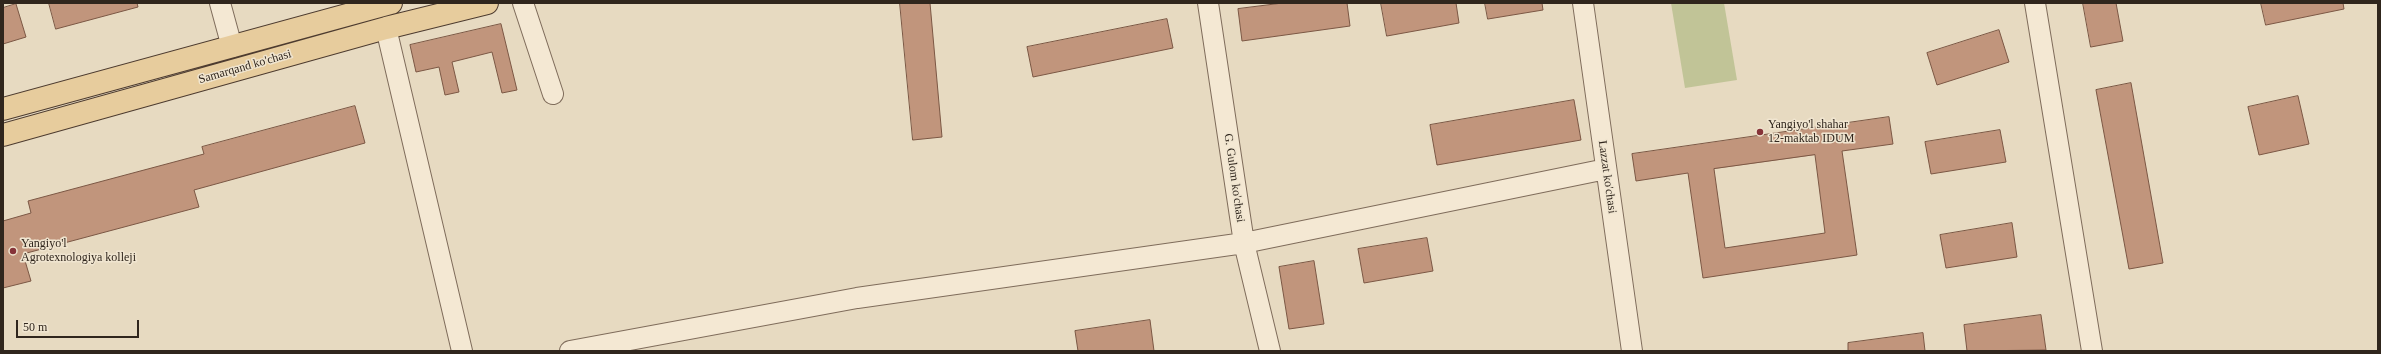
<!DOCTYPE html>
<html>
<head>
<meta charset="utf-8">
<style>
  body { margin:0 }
  #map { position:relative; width:2381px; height:354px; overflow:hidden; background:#e7dac1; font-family:"Times New Roman",serif }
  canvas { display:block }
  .frame { position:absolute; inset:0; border:4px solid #30261d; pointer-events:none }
  .scale { position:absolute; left:16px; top:320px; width:123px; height:18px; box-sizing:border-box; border:2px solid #30261d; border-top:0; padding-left:5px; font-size:12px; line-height:14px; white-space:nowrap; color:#30261d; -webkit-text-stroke:3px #f0e5d0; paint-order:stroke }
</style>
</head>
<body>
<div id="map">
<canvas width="2381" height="354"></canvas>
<div class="frame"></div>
<div class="scale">50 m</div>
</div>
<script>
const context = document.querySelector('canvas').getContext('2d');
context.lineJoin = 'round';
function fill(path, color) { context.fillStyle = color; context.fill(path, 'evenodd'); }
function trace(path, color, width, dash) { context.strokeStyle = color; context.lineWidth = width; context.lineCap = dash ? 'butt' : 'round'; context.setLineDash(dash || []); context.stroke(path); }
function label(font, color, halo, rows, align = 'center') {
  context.font = font + ' "Times New Roman",serif'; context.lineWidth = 3; context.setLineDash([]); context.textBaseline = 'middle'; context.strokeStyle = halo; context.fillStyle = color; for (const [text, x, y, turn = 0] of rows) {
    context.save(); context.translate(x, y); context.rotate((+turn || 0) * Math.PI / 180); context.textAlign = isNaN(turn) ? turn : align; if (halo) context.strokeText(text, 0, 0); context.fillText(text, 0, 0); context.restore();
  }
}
fill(new Path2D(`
  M1671 3H1724L1737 80 1685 88Z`), '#c1c497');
const building = new Path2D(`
  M49 3H137L138 7 56 29Z
  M900 3H930L942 137 913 140Z
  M1283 3H1347L1350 26 1242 41 1238 9Z
  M1381 3H1456L1459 23 1387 36Z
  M1485 3H1542L1543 10 1488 19Z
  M2083 3H2116L2123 41 2091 47Z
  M2261 3H2343L2344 9 2266 25Z
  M16 4 26 37 3 44V8Z
  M1167 19 1173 48 1033 77 1027 47Z
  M501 24 517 90 502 93 492 52 452 62 459 92 445 95 439 67 416 72 410 45Z
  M1999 30 2009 62 1937 85 1927 53Z
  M2131 83 2163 263 2129 269 2096 90Z
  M2298 96 2309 144 2259 155 2248 107Z
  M1574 100 1581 140 1437 165 1430 125Z
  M355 106 365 143 194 190 199 207 23 254 31 281 3 288V221L31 213 28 201 204 154 202 147Z
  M1889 117 1893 144 1842 151 1857 255 1703 278 1688 173 1636 181 1632 154ZM1815 155 1825 233 1725 248 1714 169Z
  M2000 130 2006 162 1931 174 1925 142Z
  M2012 223 2017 257 1946 268 1940 235Z
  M1427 238 1433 271 1364 283 1358 249Z
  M1314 261 1324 324 1289 329 1279 267Z
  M2041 315 2046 350 1967 351 1964 325Z
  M1150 320 1154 351H1078L1075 331Z
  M1923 333 1925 351H1848V343Z`);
fill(building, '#c1957c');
trace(building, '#7b5744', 1);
const minor = new Path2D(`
  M220 3 232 47
  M523 3 553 94
  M1208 3 1244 243 1270 351
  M1583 3 1632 351
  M2035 3 2092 351
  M386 28 462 351
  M570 351 857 298 1244 243 1606 169`);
const major = new Path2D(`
  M3 109 391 3
  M3 135 386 28 487 3`);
trace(minor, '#7f6c5b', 22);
trace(major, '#4d3b2f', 24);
trace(minor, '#f4e8d3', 20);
trace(major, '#e7cc9d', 22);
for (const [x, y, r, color] of [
  [1760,132,4,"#863338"],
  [13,251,4,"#863338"]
]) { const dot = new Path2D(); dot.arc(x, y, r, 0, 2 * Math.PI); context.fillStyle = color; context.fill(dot); trace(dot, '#f0e5d0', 1.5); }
label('12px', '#30261d', '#f0e5d0', [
  ["Samarqand ko'chasi",245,67,-16],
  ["Lazzat ko'chasi",1607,177,82],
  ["G. Gulom ko'chasi",1234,178,82]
]);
label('12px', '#30261d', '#f0e5d0', [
  ["Yangiyo'l shahar",1768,125],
  ["12-maktab IDUM",1768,139],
  ["Yangiyo'l",21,244],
  ["Agrotexnologiya kolleji",21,258]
], 'left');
</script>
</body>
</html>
